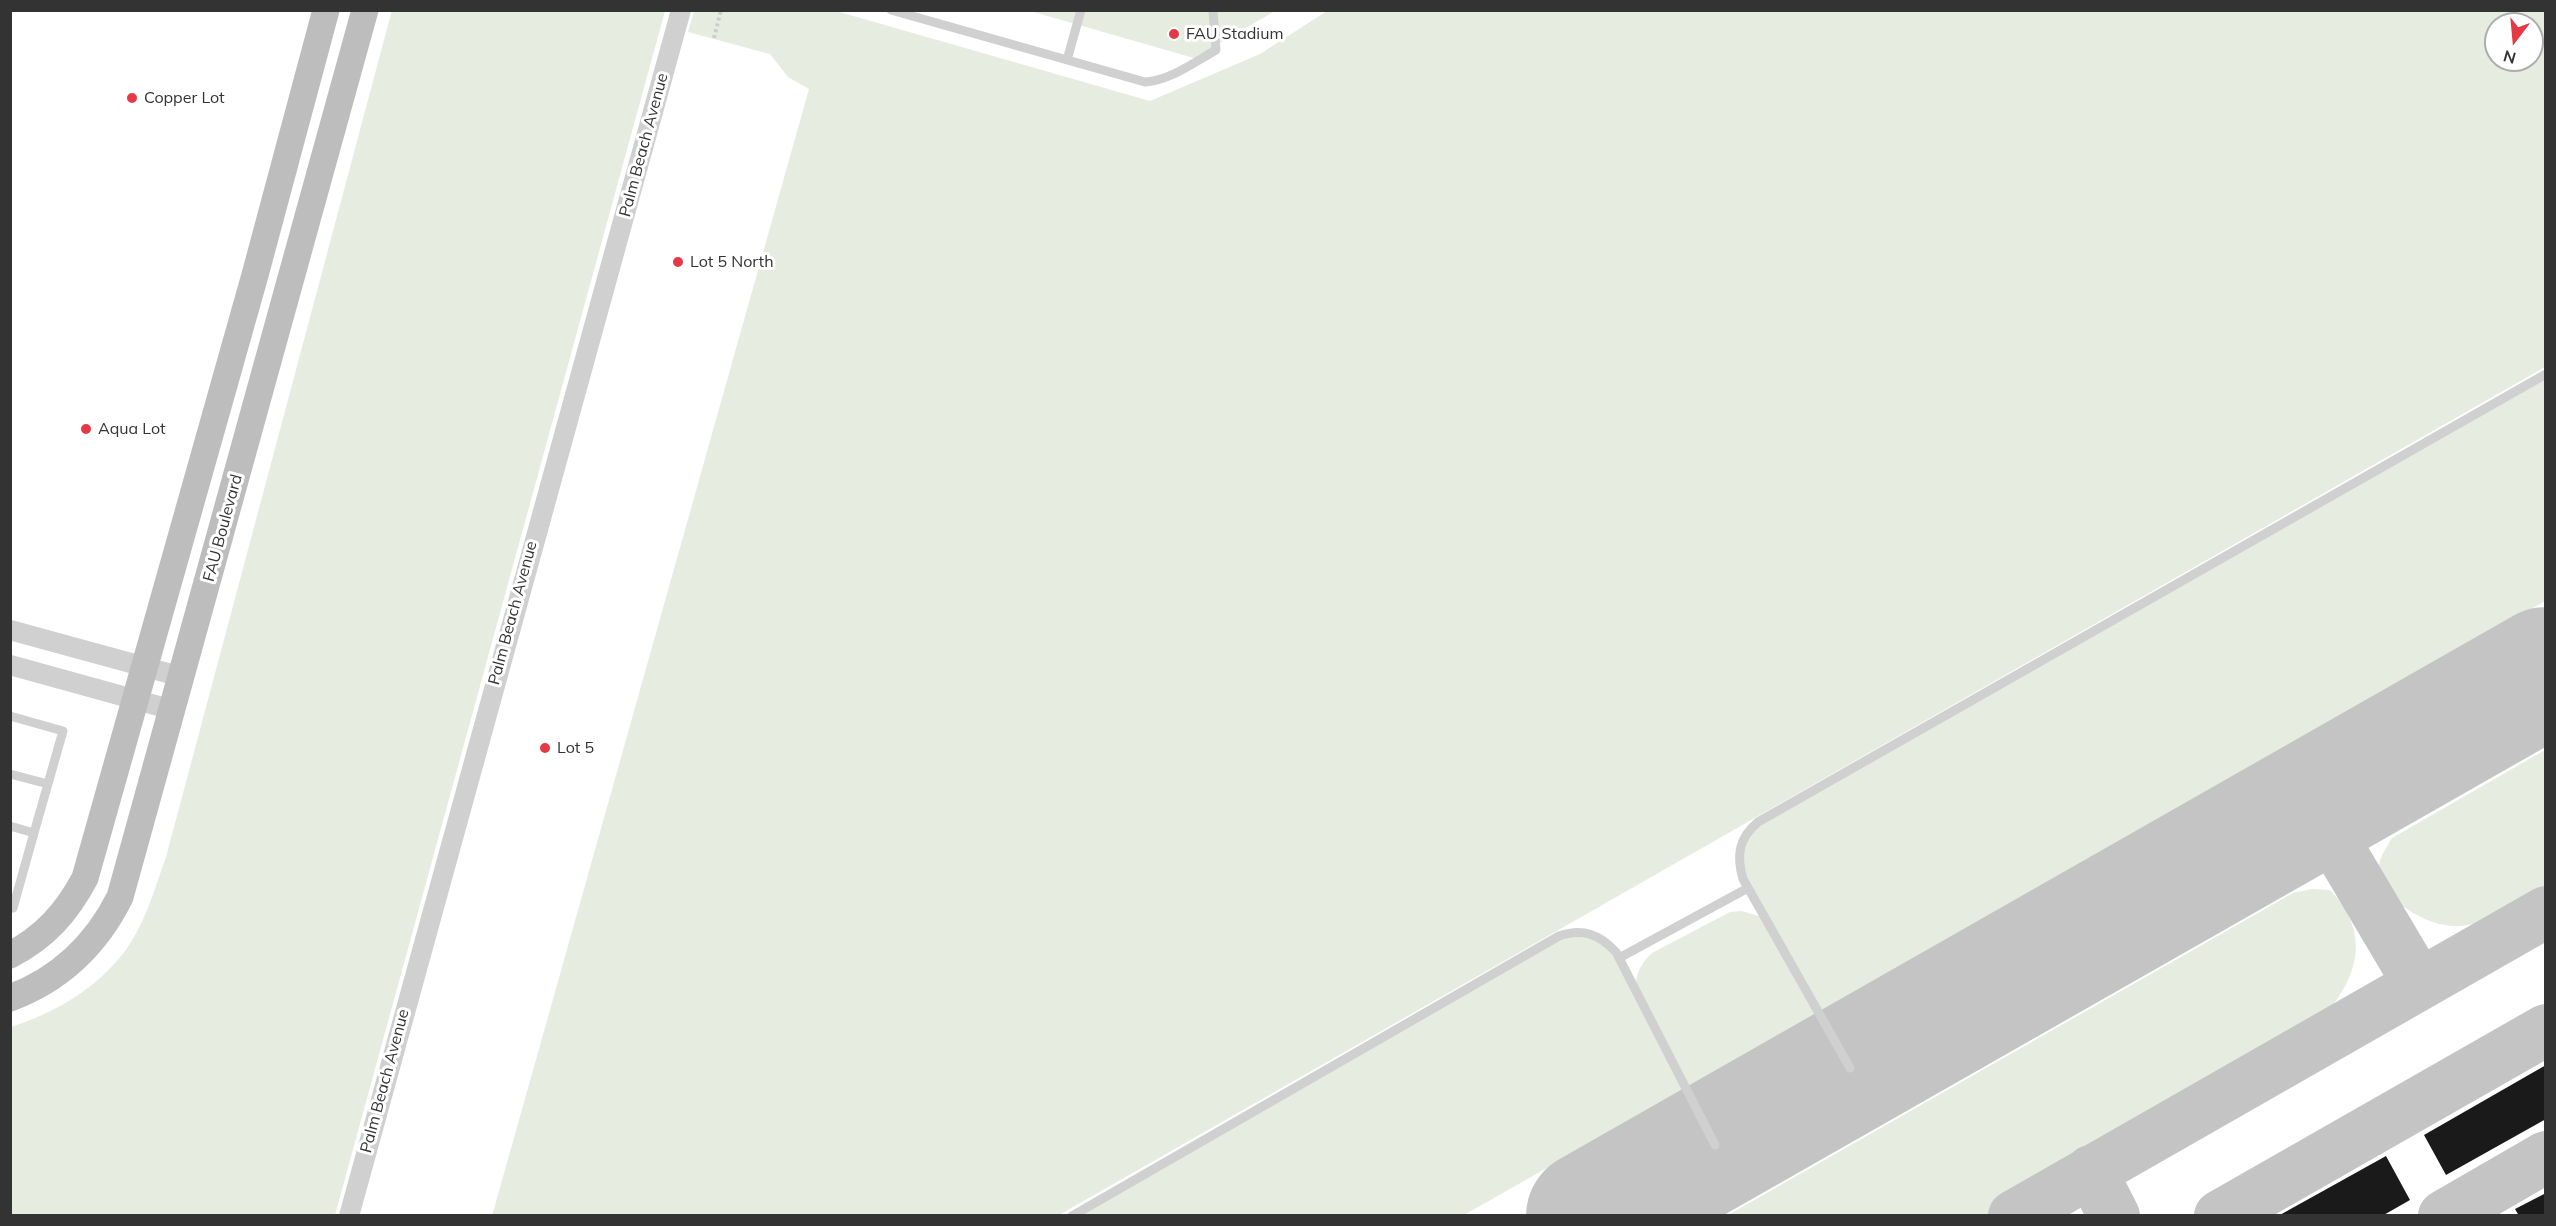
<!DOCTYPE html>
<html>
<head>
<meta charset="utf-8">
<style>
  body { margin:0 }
  #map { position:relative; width:2556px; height:1226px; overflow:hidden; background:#fff; font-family:Mulish,sans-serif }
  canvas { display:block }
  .frame { position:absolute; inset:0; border:12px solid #333; pointer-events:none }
  .north { position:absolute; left:2484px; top:12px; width:60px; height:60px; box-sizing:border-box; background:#fff; border:2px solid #adadad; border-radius:50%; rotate:196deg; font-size:16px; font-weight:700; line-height:24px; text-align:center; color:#333 }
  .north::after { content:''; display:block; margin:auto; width:21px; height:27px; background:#e63946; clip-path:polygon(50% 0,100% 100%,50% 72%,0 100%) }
</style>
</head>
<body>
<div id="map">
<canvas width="2556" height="1226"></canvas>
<div class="frame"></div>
<div class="north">N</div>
</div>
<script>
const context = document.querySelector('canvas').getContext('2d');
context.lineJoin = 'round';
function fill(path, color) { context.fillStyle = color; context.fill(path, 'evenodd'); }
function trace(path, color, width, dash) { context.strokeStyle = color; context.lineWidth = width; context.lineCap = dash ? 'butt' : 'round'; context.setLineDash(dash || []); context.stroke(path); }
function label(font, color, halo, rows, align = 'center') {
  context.font = font + ' Mulish,sans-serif'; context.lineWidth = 6; context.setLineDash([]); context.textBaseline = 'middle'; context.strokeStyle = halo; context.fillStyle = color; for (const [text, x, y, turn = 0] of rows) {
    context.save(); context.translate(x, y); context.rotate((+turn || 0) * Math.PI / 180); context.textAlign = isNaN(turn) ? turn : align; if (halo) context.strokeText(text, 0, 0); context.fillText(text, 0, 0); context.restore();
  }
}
fill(new Path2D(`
  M392 10 665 11 335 1215H11V1027C55 1013 96 989 125 951 145 924 155 888 166 857Z
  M694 11H836L1150 101 1260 54 1327 11H2545V367L1059 1215 492 1216 809 89 788 77 770 54 688 32ZM2496 24H2532V60H2496Z
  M1030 11H1275L1194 58Z
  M2545 374V601L2462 649 1464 1215 1072 1216 1571 932 1606 942 1635 987C1637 972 1641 963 1652 953L1730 912 1742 911 1765 918 1739 865 1749 830Z
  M2545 750V890C2519 904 2492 923 2461 926 2432 929 2384 903 2379 871 2377 860 2387 847 2392 838Z
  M2312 889 2330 890C2370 932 2360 974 2325 1015L2050 1181 1987 1215H1728L2293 893Z`), '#e6ecdf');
trace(new Path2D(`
  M2313 805 2419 984
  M2091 1171 2114 1216
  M2014 1216 2546 912
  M2220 1216 2546 1030
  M2444 1216 2546 1157`), '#c4c4c4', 52);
trace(new Path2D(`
  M1591 1216 2546 672`), '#c4c4c4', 130);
fill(new Path2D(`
  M2546 1065V1119L2446 1175 2424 1135Z
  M2386 1156 2410 1200 2382 1216H2278Z
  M2546 1193V1216H2519L2515 1209Z`), '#1a1a1a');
trace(new Path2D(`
  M714 38 721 10`), '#cdcdcd', 4, [3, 3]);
trace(new Path2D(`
  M891 10 1145 82C1171 80 1193 63 1216 50L1213 10
  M1067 60 1081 10
  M10 716 63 731 34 833
  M10 774 48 784
  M10 826 34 833 13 908
  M1619 958 1748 888
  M1850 1068 1743 879C1736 855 1739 838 1758 822L2546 374
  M1072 1216 1559 936C1583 928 1599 934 1616 952L1715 1145`), '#d0d0d0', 9);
trace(new Path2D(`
  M10 630 182 677
  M10 665 173 710
  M349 1216 681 10`), '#d0d0d0', 20);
trace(new Path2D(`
  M10 955C45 937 67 912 85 878L255 275 326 10
  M10 998C61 979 96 945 120 897L365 10`), '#bdbdbd', 27);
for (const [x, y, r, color] of [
  [1174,34,6,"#e63946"],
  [132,98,6,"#e63946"],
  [678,262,6,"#e63946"],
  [86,429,6,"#e63946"],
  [545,748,6,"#e63946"]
]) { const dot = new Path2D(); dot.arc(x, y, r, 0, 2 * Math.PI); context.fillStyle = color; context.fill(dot); trace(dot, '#fff', 2); }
label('16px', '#333', '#fff', [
  ["FAU Stadium",1186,34],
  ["Copper Lot",144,98],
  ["Lot 5 North",690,262],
  ["Aqua Lot",98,429],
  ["Lot 5",557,748]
], 'left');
label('16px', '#333', '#fff', [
  ["Palm Beach Avenue",644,145,-75],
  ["FAU Boulevard",223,528,-75],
  ["Palm Beach Avenue",513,613,-75],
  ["Palm Beach Avenue",385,1081,-75]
]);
</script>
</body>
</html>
